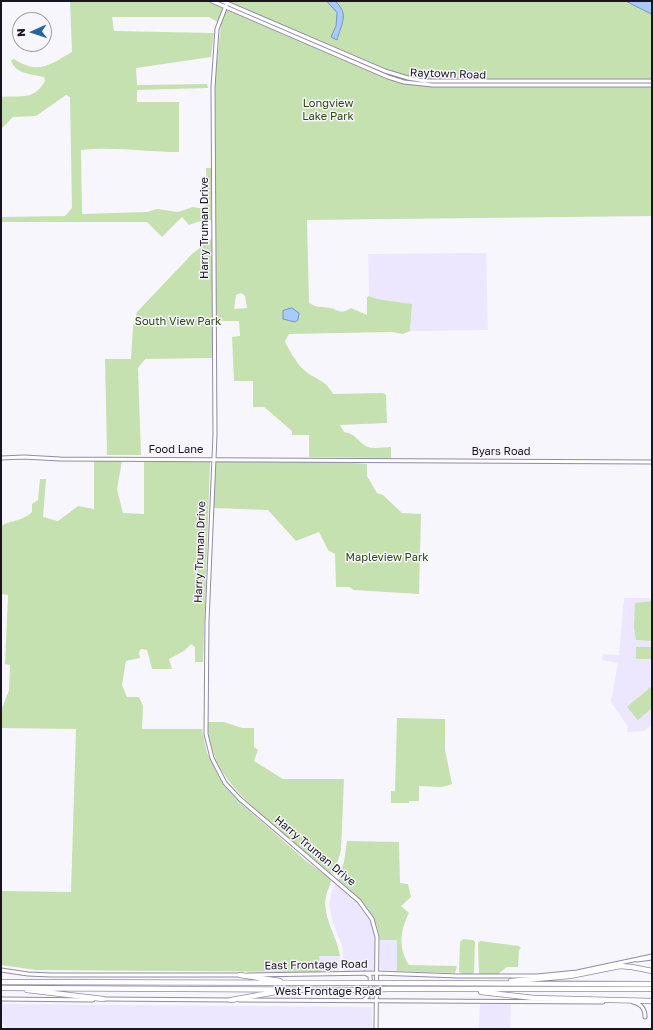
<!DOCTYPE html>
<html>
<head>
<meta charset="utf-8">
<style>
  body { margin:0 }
  #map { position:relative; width:653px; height:1030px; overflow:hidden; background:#f8f6fd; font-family:"Golos Text",sans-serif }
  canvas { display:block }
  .frame { position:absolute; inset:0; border:2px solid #181520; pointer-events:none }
  .north { position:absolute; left:12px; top:12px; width:40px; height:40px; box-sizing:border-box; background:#f8f6fd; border:1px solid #9e9ca5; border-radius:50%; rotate:267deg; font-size:11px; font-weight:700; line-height:16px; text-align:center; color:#181520 }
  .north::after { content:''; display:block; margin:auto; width:14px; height:18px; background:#27659b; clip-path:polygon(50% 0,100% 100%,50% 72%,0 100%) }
</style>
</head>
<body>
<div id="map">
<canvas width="653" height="1030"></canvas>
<div class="frame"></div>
<div class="north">N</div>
</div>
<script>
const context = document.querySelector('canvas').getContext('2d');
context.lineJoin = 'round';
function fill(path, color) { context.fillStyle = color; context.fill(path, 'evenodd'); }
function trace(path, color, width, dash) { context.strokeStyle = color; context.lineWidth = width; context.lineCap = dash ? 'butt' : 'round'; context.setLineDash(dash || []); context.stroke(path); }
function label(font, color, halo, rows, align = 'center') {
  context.font = font + ' "Golos Text",sans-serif'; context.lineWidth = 3; context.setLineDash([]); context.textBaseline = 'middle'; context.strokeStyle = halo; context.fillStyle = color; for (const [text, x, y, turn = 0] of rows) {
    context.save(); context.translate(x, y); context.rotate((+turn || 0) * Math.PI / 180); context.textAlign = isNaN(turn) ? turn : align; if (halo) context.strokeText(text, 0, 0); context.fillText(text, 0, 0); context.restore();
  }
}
fill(new Path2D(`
  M486 253 488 330 410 331 412 304 377 299 369 296 368 254Z
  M624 598H652V725L644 731 627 732 628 727 611 702 618 663 602 660 603 654 619 655Z
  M337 884 355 900 370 921 375 938V968L371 971 347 972 344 970 342 945 333 923 329 904 333 887Z
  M397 939V971L382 970 380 968V940Z
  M319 956H340L339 971 321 972Z
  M511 1003 510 1029H479L480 1004Z
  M1 1004 372 1007V1029H8L1 1022Z`), '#ece7fe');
fill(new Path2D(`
  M70 1H652V216L307 220 309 303C319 309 320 306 330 308 339 310 340 315 351 308L367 315V297L369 296 377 299 412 304 410 331 403 334 392 332 289 334 285 341C287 347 297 363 302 368 313 380 324 377 333 394L383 393 386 395 387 423 340 425 344 432C357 434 357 442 368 447 374 449 384 447 391 447V458L309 457V435H292V431L264 407H253V381H234L232 337 240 336 239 321H216L215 80 221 24 209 17H112L114 31 214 33 211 57 136 68 137 85 207 84 208 88 137 90V102H179V152C146 152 114 146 81 150L82 214 147 212 157 209 178 212 193 207 204 209 207 201 206 168H211V220L197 222 189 225 182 217 162 237 147 222H1V217L65 216 72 208 70 97 66 95 36 116 13 117 1 129V97C21 95 34 101 45 81L44 77C31 74 15 74 11 60L14 59C39 75 49 65 72 52ZM241 293 245 296 247 308 234 309 236 295Z
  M214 237 215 358 145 359 138 368 141 455H107L105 359H131L133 327 137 312 193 253Z
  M94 460 122 461 117 489 123 513 144 514V461H209L210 463 203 662H195V647L191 644 184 651 169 659 172 669H152L147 650 141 649 139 652 140 658 126 661 122 685 127 697H139L143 706 142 729H202L207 753 222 783 236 799 305 860 329 878 331 881C330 886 327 891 326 896 322 918 337 935 340 956H319L321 972 36 970 1 965V891L71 892 76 729 1 728V708L3 706 9 690 10 665 5 664 8 595 1 594V526C13 519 19 523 32 512V504L38 500 40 479H46L43 517 58 521 78 506 94 509Z
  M217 461 351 462 353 463 367 464V476L377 493 383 495 402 513 421 514 419 594 354 590 349 587H336L335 554 328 550 319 532 296 541 268 510 213 508 215 462Z
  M652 601V641L636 640 634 628 635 603Z
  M636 647H652V659H636Z
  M652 686V708L638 720 627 707Z
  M397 718 445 719V750L452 784 442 787 419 786V801H409V803H391V791H395Z
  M207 722H224L242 728H254V747L258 750 254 761 283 779H344L341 850 334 874 330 873C311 857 292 841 274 825 239 795 211 772 207 722Z
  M347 841 399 842 400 883 408 884 411 897 401 906 409 913C400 931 398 948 409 965L457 966 455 973 397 971V940H380C376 911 359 897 338 880L344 862Z
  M463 939 473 940 475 942 474 972 472 974H462L459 972 460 942Z
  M480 941 519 946 521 948 519 950 518 967H507L498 974H479L478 943Z`), '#c5e1af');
const water = new Path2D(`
  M327 1H335C350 14 341 24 337 40L331 37 336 26 337 13Z
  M626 1H652V14Z
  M292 308 299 313 298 320 295 322 283 319V311Z`);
fill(water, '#a5cbff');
trace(water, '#7b94bc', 1);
const tertiary = new Path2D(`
  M1 458 24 457 60 459 652 462
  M637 960 652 958
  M1 970 28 974 51 975H241
  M248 975 377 973 458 976H537L577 972 652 956
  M1 999 93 1000
  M103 999 231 1000
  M239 1000 603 1002
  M364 1000 371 993 370 976 365 973
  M633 1002C641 1004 645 1008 645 1017`);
const secondary = new Path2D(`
  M212 1 388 77 404 82 432 85H652
  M222 1 385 71 408 78 425 81H652
  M227 3 217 29 213 87 215 435 207 621 206 734 212 758 225 783 240 799 359 901 372 919 377 937 376 1029`);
const motorway = new Path2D(`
  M240 975 280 981
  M511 981 570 976 620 966 632 967 652 971
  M1 982 368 983
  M387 983 652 984
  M1 988 367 990
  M387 989H652
  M27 990 103 999
  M481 992 534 998 652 1001
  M231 1000 276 992`);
trace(tertiary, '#918aa7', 5);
trace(secondary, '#918aa7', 5);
trace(motorway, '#918aa7', 6);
trace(tertiary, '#fff', 3);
trace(secondary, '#fff', 3);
trace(motorway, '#fff', 4.5);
const motorwayBridge = new Path2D(`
  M368 983H387
  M367 990 387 989`);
trace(motorwayBridge, '#918aa7', 6, []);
trace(motorwayBridge, '#fff', 4.5);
label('11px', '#181520', '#f8f6fd', [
  ["Raytown Road",448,74,2],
  ["Harry Truman Drive",205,228,-90],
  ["Food Lane",176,450],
  ["Byars Road",501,452],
  ["Harry Truman Drive",200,552,-88],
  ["Harry Truman Drive",315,851,40],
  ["East Frontage Road",316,965,-1],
  ["West Frontage Road",328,992]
]);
label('11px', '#2b460b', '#f8f6fd', [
  ["Longview",328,104],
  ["Lake Park",328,117],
  ["South View Park",178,322],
  ["Mapleview Park",387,558]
]);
</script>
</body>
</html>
